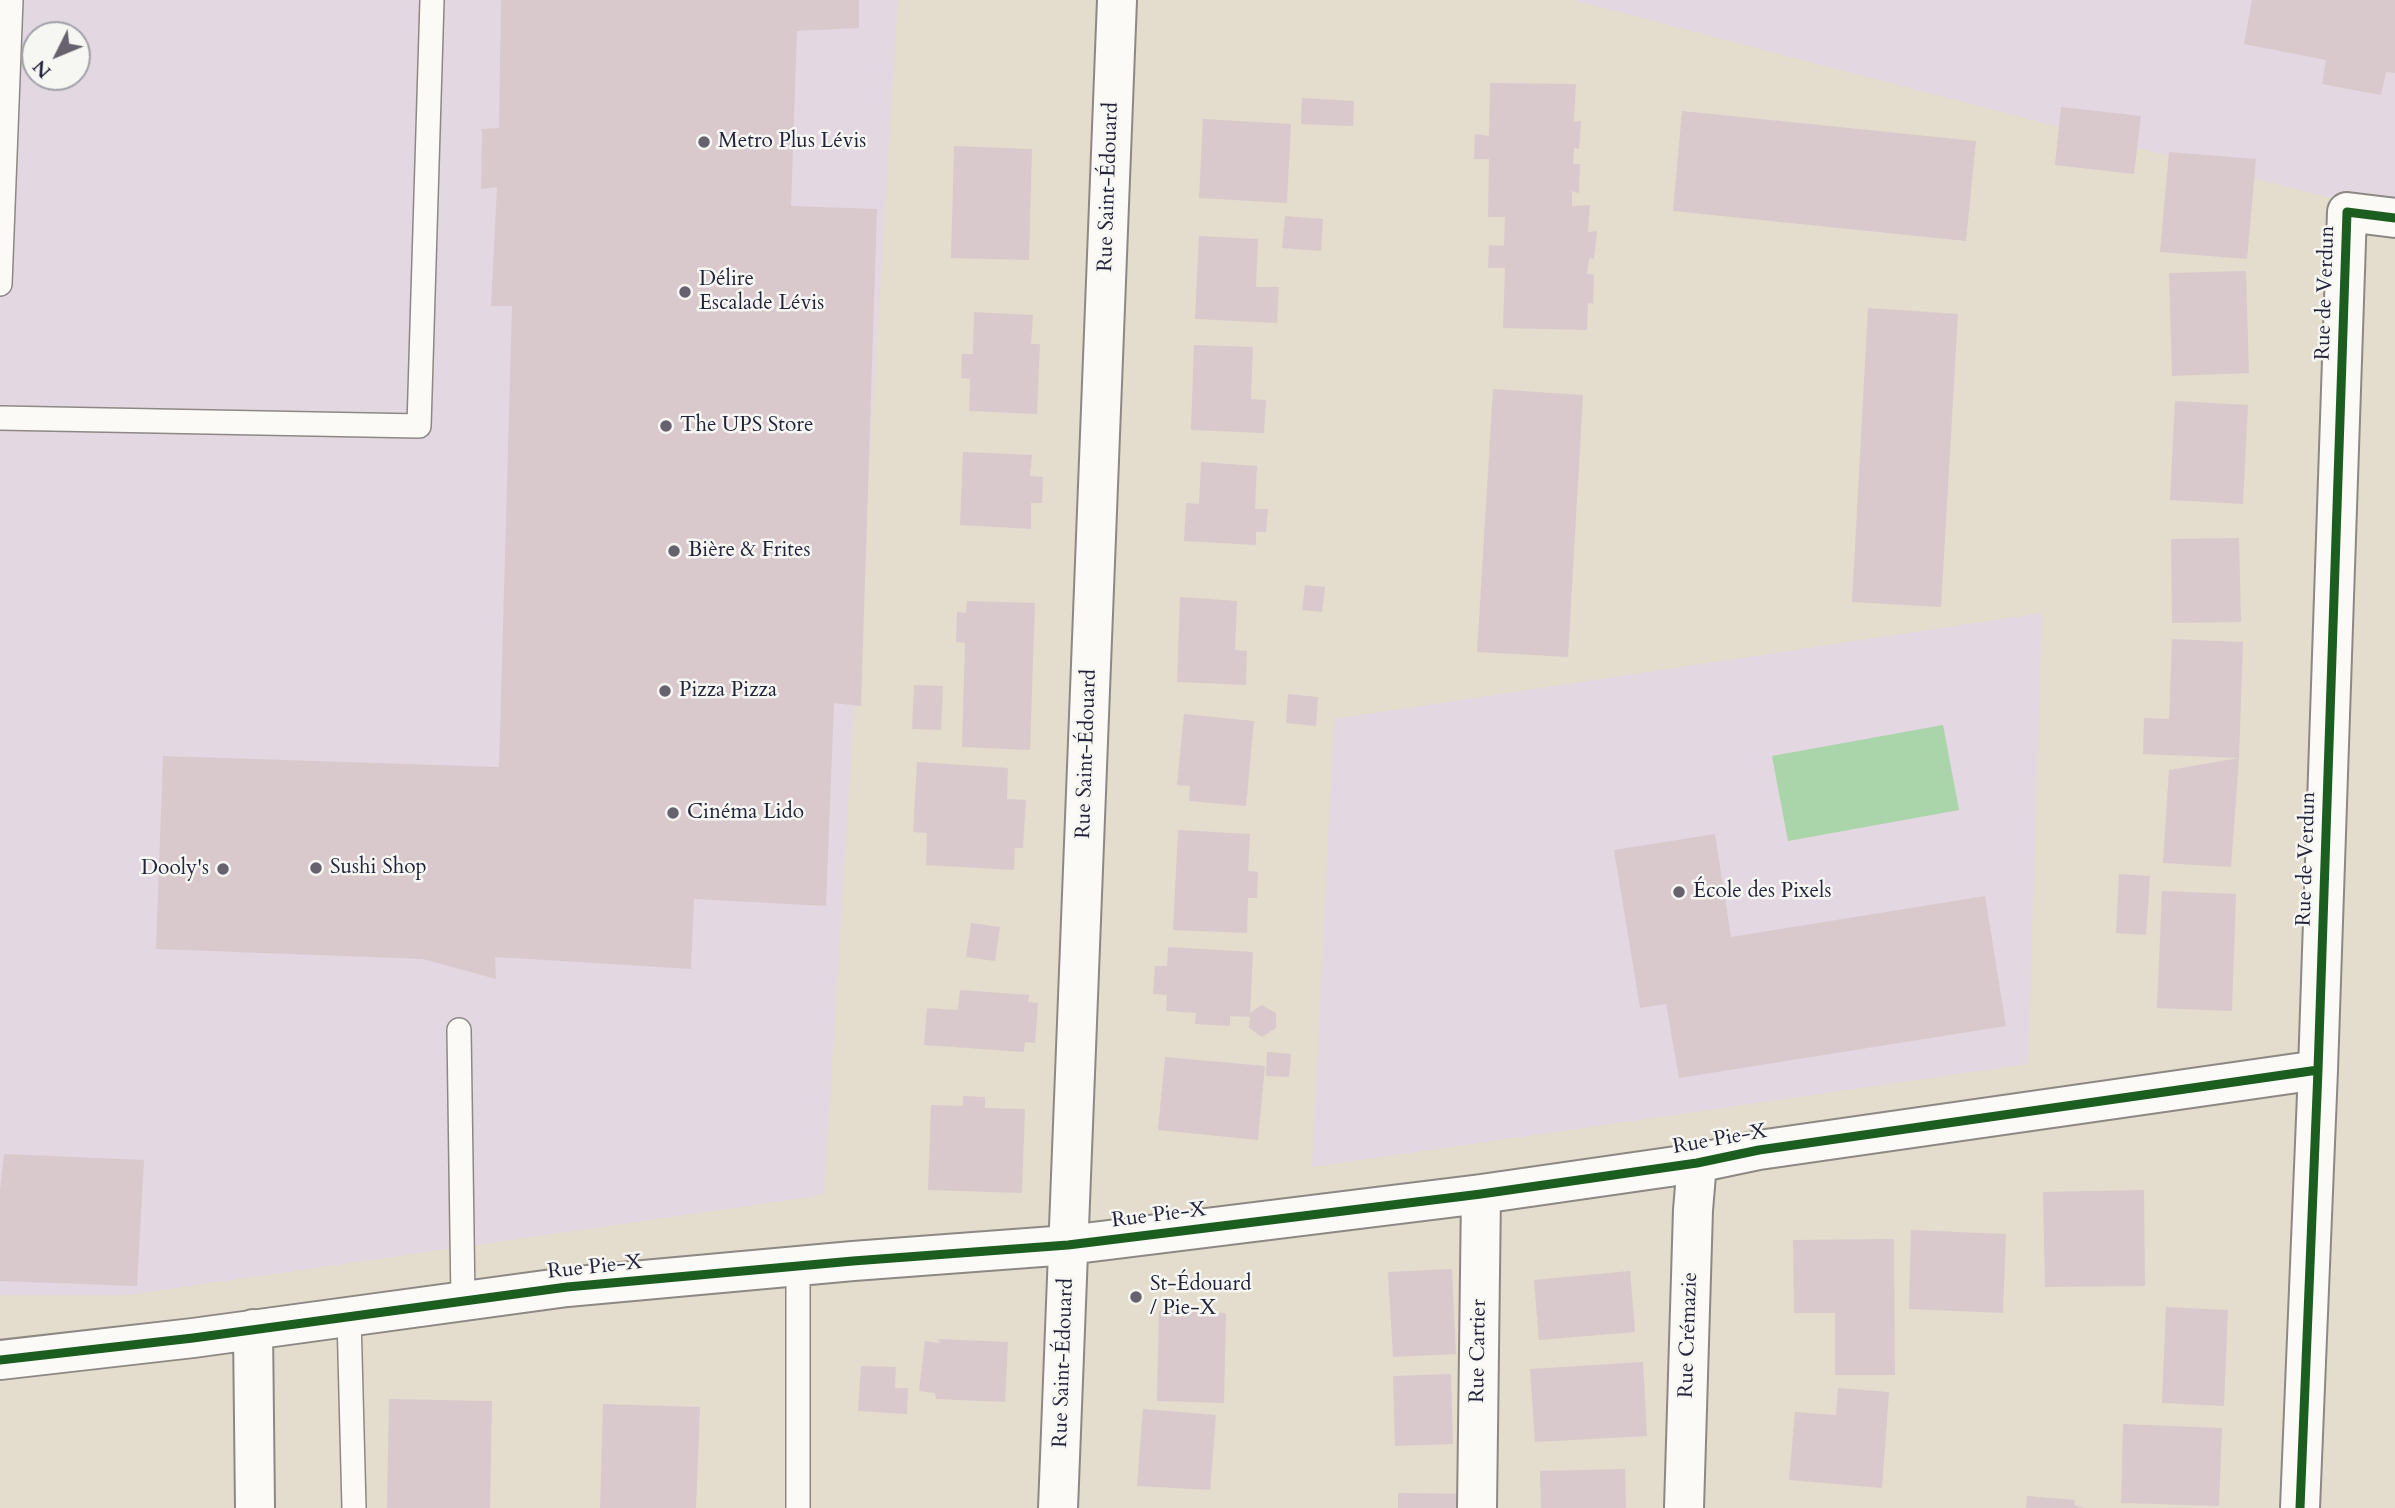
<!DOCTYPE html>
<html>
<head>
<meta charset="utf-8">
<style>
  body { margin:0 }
  #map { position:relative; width:2395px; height:1508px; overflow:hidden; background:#e4dccc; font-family:Cardo,serif }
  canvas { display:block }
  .north { position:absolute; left:21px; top:21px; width:70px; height:70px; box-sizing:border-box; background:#f6f6f2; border:2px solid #a1a1a9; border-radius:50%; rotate:227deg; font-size:19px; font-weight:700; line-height:28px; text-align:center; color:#22223b }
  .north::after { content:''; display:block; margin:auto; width:24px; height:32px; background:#66636e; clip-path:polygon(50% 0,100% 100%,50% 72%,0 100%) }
</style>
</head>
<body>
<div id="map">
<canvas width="2395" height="1508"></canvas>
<div class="north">N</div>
</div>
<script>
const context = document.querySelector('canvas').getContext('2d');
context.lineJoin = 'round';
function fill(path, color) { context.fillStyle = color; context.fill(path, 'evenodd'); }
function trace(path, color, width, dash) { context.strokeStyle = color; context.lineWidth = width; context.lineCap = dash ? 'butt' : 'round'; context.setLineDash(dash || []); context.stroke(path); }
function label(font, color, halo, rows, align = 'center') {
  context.font = font + ' Cardo,serif'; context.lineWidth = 5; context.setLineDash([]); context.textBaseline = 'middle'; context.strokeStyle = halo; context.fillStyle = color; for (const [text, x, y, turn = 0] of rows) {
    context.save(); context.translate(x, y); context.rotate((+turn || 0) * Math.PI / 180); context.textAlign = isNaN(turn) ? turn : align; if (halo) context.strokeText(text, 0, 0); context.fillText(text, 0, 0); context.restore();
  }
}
fill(new Path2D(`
  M0 0H898L824 1195 127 1295H0ZM35 35H77V77H35Z
  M1573 0H2395V215Z
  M2042 613 2028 1064 1312 1167 1334 719Z`), '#e3d7e1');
fill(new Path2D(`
  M1943 725 1959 810 1788 841 1772 756Z`), '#aad4aa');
fill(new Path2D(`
  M501 0H859V28L797 31 791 206 877 209 861 706 834 703 826 906 694 899 691 969 495 957 496 979 423 959 156 949 163 756 499 767 512 306H491L497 187 481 189 482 129 499 128Z
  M2252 0H2395V73L2386 72 2381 95 2322 84 2326 60 2244 44Z
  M1490 83 1576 84 1574 122 1581 121 1579 149 1574 148 1573 164H1580L1579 193 1572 191V206L1590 205 1588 232 1597 231 1594 259 1589 258 1587 274 1594 275 1593 304 1588 303 1587 330 1503 328 1505 268H1488L1489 245 1504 246 1505 217H1488L1489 159H1474L1475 134 1489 136Z
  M1302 98 1354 101 1353 126 1301 124Z
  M2061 107 2141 116 2134 174 2055 165Z
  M1682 111 1976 141 1966 241 1673 211Z
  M1203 119 1291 124 1287 203 1199 198Z
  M954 146 1032 149 1029 260 951 258Z
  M2169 152 2256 159 2247 259 2160 252Z
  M1285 216 1323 219 1321 251 1282 248Z
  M1199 236 1258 239 1256 287H1279L1277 323 1195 319Z
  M2246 271 2249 373 2172 376 2169 273Z
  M1868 308 1958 314 1941 607 1852 602Z
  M974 312 1033 315 1031 344H1040L1037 414 969 411 970 379 961 378 962 354H973Z
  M1194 345 1253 347 1251 399 1266 400 1264 433 1191 430Z
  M1493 389 1583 395 1568 657 1477 652Z
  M2175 401 2248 405 2243 504 2170 500Z
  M963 452 1032 455 1030 476 1043 477 1042 503H1031V529L960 525Z
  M1201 462 1257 466 1255 509H1268L1266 532H1256V545L1184 541 1186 503 1199 504Z
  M2239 538 2241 622 2172 623 2171 539Z
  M1305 585 1325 587 1322 612 1302 610Z
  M1180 597 1237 601 1235 650 1247 651 1246 685 1177 682Z
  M967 601 1035 603 1030 750 962 747 965 643 956 642 957 612 966 613Z
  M2172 639 2243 642 2239 758 2231 867 2163 863 2169 770 2239 758 2143 754 2144 718 2169 719Z
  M914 685 943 686 941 730 912 729Z
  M1288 694 1318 697 1316 726 1286 723Z
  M1184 714 1254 721 1246 806 1189 801 1190 786 1177 785Z
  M917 762 1008 768 1007 799 1026 800 1023 848H1015L1014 870 926 865 927 833 913 832Z
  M1178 830 1250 834 1248 871 1258 872 1257 898H1248L1247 933 1173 930Z
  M1715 834 1731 937 1985 896 2006 1026 1679 1078 1666 1004 1640 1008 1614 850Z
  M2119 874 2150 876 2146 935 2116 933Z
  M2162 891 2236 894 2232 1011 2157 1008Z
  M971 923 1000 927 995 961 966 957Z
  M1168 947 1253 952 1250 1013 1262 1005 1276 1013V1028L1262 1037 1249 1028 1250 1017 1230 1016V1026L1195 1024 1196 1013 1166 1011 1167 995 1153 994 1155 966H1167Z
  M960 990 1029 995 1028 1002 1038 1003 1035 1043 1025 1042 1024 1052 924 1045 927 1008 958 1010Z
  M1267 1052 1291 1054 1289 1077 1266 1076Z
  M1165 1057 1265 1066 1258 1140 1158 1130Z
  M963 1096 985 1097V1108L1025 1109 1022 1193 928 1190 931 1105 963 1106Z
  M4 1154 144 1160 137 1286 0 1281V1191Z
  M2144 1190 2145 1286 2045 1287 2043 1192Z
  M1911 1230 2006 1234 2003 1313 1909 1309Z
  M1894 1239 1895 1375H1835V1313H1794L1793 1240Z
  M1452 1269 1456 1354 1393 1357 1388 1272Z
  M1630 1271 1635 1332 1539 1340 1534 1280Z
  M2166 1307 2228 1310 2224 1406 2162 1403Z
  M1159 1311 1226 1313 1224 1403 1157 1401Z
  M938 1339 1008 1342 1005 1402 936 1399 935 1393 919 1391 925 1341 940 1343Z
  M1643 1362 1647 1436 1535 1442 1530 1369Z
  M861 1366 896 1367 895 1388H908L907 1414 858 1411Z
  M1451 1374 1453 1444 1395 1446 1393 1376Z
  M1838 1388 1889 1392 1882 1488 1789 1480 1795 1412 1836 1415Z
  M389 1399 492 1401 490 1508H387Z
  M603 1404 700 1407 696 1508H600Z
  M1143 1409 1216 1415 1210 1490 1137 1486Z
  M2123 1424 2222 1428 2219 1506 2121 1503Z
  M1625 1469 1626 1508H1541L1540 1471Z
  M1398 1493 1477 1494V1508H1398Z
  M2027 1496 2075 1500 2074 1505 2085 1508H2026Z`), '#d9c9cd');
const lane = new Path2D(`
  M0 284 11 0
  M0 418 419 426 432 0
  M459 1030 463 1301
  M349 1317 354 1508
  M798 1508V1266`);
const street = new Path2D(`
  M253 1329 255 1508
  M0 1360 193 1338 567 1287 853 1261 1068 1245 1481 1194 1697 1163 1759 1150 2318 1070
  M1058 1508 1117 0
  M1477 1508 1481 1194
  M1684 1508 1693 1210 1697 1163
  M2300 1508 2318 1070 2347 212 2395 218`);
trace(lane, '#8d8884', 26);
trace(street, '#8d8884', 42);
trace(lane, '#fbfaf7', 23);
trace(street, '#fbfaf7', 38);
trace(new Path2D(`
  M0 1360 193 1338 567 1287 853 1261 1068 1245 1481 1194 1697 1163 1759 1150 2318 1070
  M2300 1508 2318 1070 2347 212 2395 218`), '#1b5e20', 9);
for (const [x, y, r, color] of [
  [704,142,7,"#66636e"],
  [685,292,7,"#66636e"],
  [666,426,7,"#66636e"],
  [674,551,7,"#66636e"],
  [665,691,7,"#66636e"],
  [673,813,7,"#66636e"],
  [316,868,7,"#66636e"],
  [223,869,7,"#66636e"],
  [1679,892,7,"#66636e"],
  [1136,1297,7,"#66636e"]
]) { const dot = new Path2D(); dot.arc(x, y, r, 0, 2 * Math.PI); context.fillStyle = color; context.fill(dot); trace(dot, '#f6f6f2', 2.5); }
label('21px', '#22223b', '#f6f6f2', [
  ["Metro Plus Lévis",718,142],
  ["Délire",699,280],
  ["Escalade Lévis",699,304],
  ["The UPS Store",680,426],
  ["Bière & Frites",688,551],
  ["Pizza Pizza",679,691],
  ["Cinéma Lido",687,813],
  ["Sushi Shop",330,868],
  ["Dooly's",209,869,"right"],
  ["École des Pixels",1693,892],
  ["St-Édouard",1150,1285],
  ["/ Pie-X",1150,1309]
], 'left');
label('21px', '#22223b', '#f6f6f2', [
  ["Rue Saint-Édouard",1109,187,-88],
  ["Rue de Verdun",2326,293,-88],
  ["Rue Saint-Édouard",1087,754,-88],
  ["Rue de Verdun",2307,859,-88],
  ["Rue Pie-X",1720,1140,-10],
  ["Rue Pie-X",1159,1216,-7],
  ["Rue Pie-X",595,1268,-6],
  ["Rue Crémazie",1689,1335,-88],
  ["Rue Cartier",1479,1351,-89],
  ["Rue Saint-Édouard",1064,1363,-88]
]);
</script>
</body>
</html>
